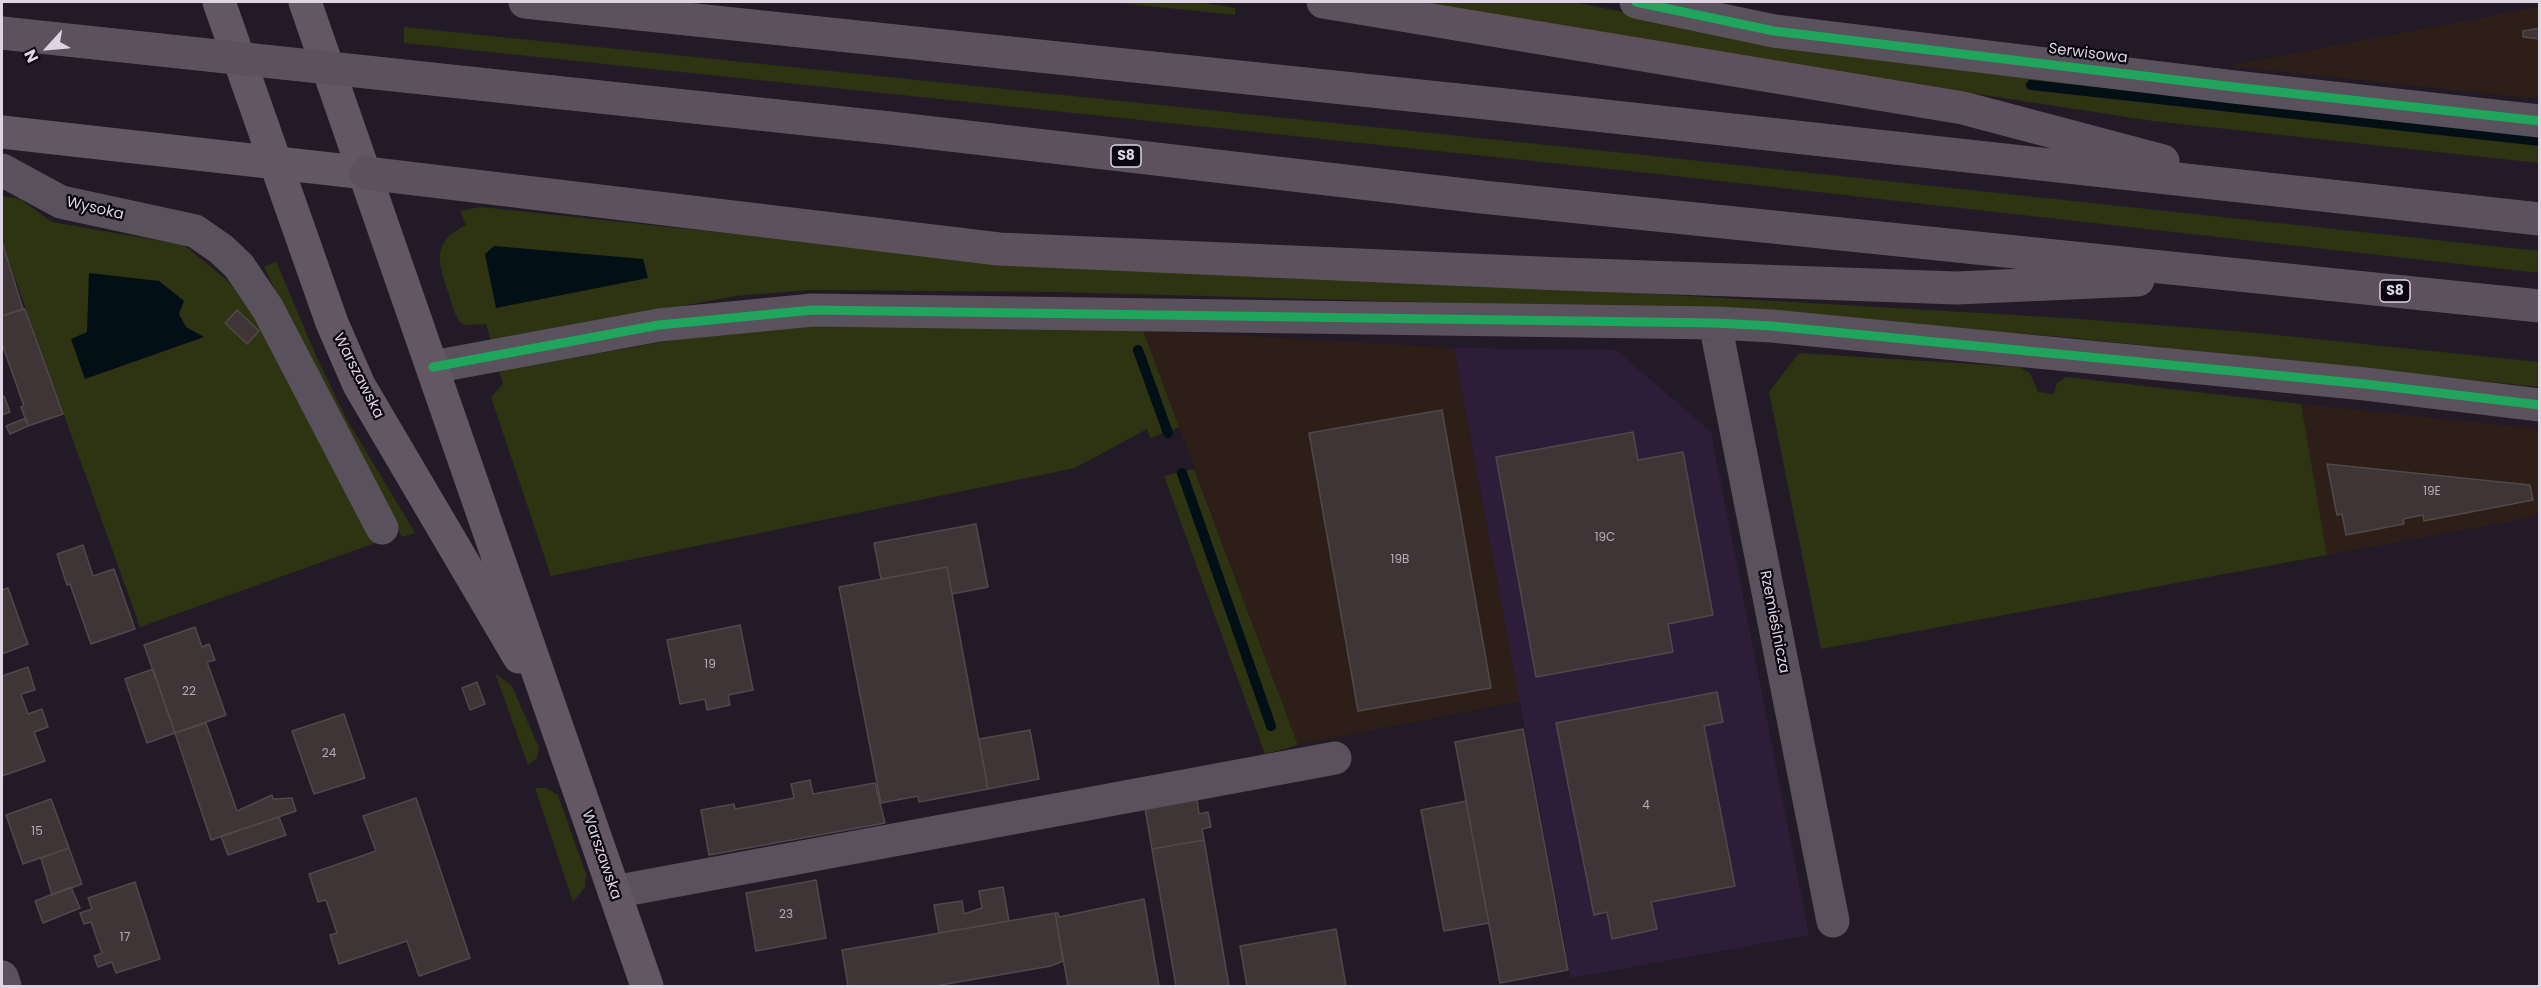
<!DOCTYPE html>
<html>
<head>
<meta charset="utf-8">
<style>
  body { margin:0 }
  #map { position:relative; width:2541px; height:988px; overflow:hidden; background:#221b27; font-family:Poppins,sans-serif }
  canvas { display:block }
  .frame { position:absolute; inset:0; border:3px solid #ddd4e4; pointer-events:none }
  .north { position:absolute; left:18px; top:18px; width:60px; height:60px; -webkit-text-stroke:4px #0a050e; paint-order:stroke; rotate:244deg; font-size:16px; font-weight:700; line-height:24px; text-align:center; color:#ddd4e4 }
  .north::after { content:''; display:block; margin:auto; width:21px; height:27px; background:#ddd4e4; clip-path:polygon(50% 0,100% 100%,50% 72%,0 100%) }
</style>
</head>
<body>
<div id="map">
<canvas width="2541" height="988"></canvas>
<div class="frame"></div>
<div class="north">N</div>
</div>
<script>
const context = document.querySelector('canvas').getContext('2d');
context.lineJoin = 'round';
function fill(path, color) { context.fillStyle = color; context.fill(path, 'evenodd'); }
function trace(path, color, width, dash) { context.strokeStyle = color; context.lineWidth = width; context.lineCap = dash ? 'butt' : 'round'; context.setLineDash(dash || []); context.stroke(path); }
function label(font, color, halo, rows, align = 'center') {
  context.font = font + ' Poppins,sans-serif'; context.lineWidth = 4.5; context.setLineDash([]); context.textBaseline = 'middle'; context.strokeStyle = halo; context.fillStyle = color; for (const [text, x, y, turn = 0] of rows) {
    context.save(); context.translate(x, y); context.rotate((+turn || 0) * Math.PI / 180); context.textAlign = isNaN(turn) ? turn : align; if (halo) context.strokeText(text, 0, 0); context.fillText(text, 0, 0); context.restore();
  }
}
fill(new Path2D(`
  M2539 7V99L2228 66Z
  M1143 330 1454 348 1520 701 1298 745Z
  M2301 404 2539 429V516L2327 555Z`), '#2d1f17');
fill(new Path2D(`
  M1454 348 1616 350 1711 432 1809 935 1571 978Z`), '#2d1d38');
fill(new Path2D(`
  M1109 2H1199L1235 8V15Z
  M1423 2H1573L1639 15 2539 135V163L2153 121 1874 78Z
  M404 27 1644 155 2539 251V273L1657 174 404 43Z
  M2 196 20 199 52 222 184 245 229 282 246 305 272 330 378 542 140 627 2 242Z
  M481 207 866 248 2066 318 2247 332 2539 362V387L2063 337 1752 311 1057 292 809 290 736 296 491 341 486 324 464 325 459 321C453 311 451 300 447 289 437 258 433 242 466 225L460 211Z
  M276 261 316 356 346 418 415 533 402 537 344 430 264 267Z
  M819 325 1143 330 1179 427 1150 438 1147 429 1075 468 551 576 491 397 503 384 499 371 723 331Z
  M1799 353 2019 367 2030 373 2038 392 2054 394 2057 383 2066 377 2301 404 2327 555 1821 649 1769 392Z
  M1194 469 1298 745 1265 754 1164 476Z
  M495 673 512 686 539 748 537 758 528 765Z
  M535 788H546L558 795 586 874 585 887 573 902Z`), '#2e3312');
fill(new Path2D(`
  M494 246 643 259 648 278 496 308 485 254Z
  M89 273 159 281 184 301 179 314 186 327 204 337 85 379 71 339 87 332Z`), '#030f16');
trace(new Path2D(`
  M2031 85 2540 141
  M1138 350 1168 433
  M1182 473 1271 726`), '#030f16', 10);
const building = new Path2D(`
  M2540 28V39L2523 37V31Z
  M2 242 23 309 2 316Z
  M25 309 63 414 28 426 21 407 24 406 2 344V316Z
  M237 310 259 331 247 344 225 323Z
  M2 396H4L10 412 2 415Z
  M1442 410 1491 688 1358 711 1309 433Z
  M26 418 28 426 10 434 6 426Z
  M1633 432 1638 460 1683 452 1713 615 1668 624 1673 652 1536 677 1496 457Z
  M2327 464 2530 485 2533 500 2424 521 2423 515 2403 519 2404 524 2346 535 2342 514 2337 515Z
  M976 524 988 587 952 594 947 567 881 579 874 543Z
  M83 545 93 576 114 569 135 629 91 644 70 584 67 585 57 554Z
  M947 567 988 789 919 802 918 796 881 803 839 587Z
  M8 588 28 644 2 654V590Z
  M740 625 753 690 728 695 730 705 707 710 705 699 680 704 667 640Z
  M195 627 202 647 209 644 215 660 207 662 226 715 175 733 144 645Z
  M28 667 35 690 21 694 28 714 42 709 48 727 34 732 45 761 2 776V676Z
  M153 669 175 733 147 743 125 679Z
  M477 682 485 704 470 710 462 688Z
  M1717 692 1723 722 1704 726 1735 886 1651 902 1657 929 1612 939 1607 912 1594 915 1556 723Z
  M344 714 365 778 314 794 292 731Z
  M206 723 237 811 272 795 273 799 292 798 296 811 211 840 175 733Z
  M1523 729 1568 970 1500 983 1455 742Z
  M1030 730 1039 779 988 789 979 739Z
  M810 780 813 794 875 783 885 823 709 855 701 810 734 804 735 809 794 798 791 784Z
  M416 798 470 958 419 976 407 941 339 964 330 935 337 933 326 900 318 902 309 874 376 851 363 816Z
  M51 799 69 848 23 864 6 815Z
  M1197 799 1199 814 1208 812 1211 827 1202 829 1204 840 1152 849 1145 808Z
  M1466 801 1489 923 1444 931 1421 810Z
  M279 817 286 835 228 855 221 836Z
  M1204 840 1229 986H1176L1152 849Z
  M69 848 82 884 52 895 41 858Z
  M816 880 826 938 756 951 746 893Z
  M135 882 160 959 116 973 112 962 98 967 94 956 102 953 91 922 84 924 80 913 92 909 88 898Z
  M71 887 80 908 43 923 35 901Z
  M1003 887 1009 921 939 933 934 905 962 901 964 914 982 908 979 891Z
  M1144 899 1159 986H1068L1055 913H1058L1059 917Z
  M1055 913 1063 961 1051 966 935 986H848L842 950Z
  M1336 929 1346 986H1247L1240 946Z`);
fill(building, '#3f3536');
trace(building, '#51484a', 1.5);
trace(new Path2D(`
  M1636 2 1774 31 2234 87 2540 121
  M2 170 61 202 195 231 221 249 239 266 268 309 382 528
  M1715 323 1833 921
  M433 367 659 325 813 310 1715 323 1772 326 2365 384 2540 405
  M614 892 1335 758
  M2 977 5 986`), '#59525d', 33);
trace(new Path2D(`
  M219 2 332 323 359 385 519 657
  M305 2 647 986
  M2 132 366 173`), '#635763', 33);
trace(new Path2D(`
  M525 2 1496 104 2540 219
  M1323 2 1963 108 2163 161
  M2 33 890 128 1482 197 2540 306
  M366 173 999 249 1562 274 1957 288 2138 280`), '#5e515e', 33);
trace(new Path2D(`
  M1636 2 1774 31 2234 87 2540 121
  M433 367 659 325 813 310 1715 323 1772 326 2365 384 2540 405`), '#20a55d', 9);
label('12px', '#b6acb8', null, [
  ["19E",2432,492],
  ["19C",1605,538],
  ["19B",1400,560],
  ["19",710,665],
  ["22",189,692],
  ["24",329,754],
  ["4",1646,806],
  ["15",37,832],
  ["23",786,915],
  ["17",125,938]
]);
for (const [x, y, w] of [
  [1126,156,30],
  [2395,291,30]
]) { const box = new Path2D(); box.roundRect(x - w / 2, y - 11, w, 22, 4.5); context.fillStyle = '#0a050e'; context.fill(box); trace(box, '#ddd4e4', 1.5); }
label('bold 14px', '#ddd4e4', null, [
  ["S8",1126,156],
  ["S8",2395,291]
]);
label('15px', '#ddd4e4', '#0a050e', [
  ["Serwisowa",2088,54,7],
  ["Wysoka",95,209,13],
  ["Warszawska",358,376,63],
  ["Rzemieślnicza",1774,622,79],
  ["Warszawska",601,855,71]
]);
</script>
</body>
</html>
